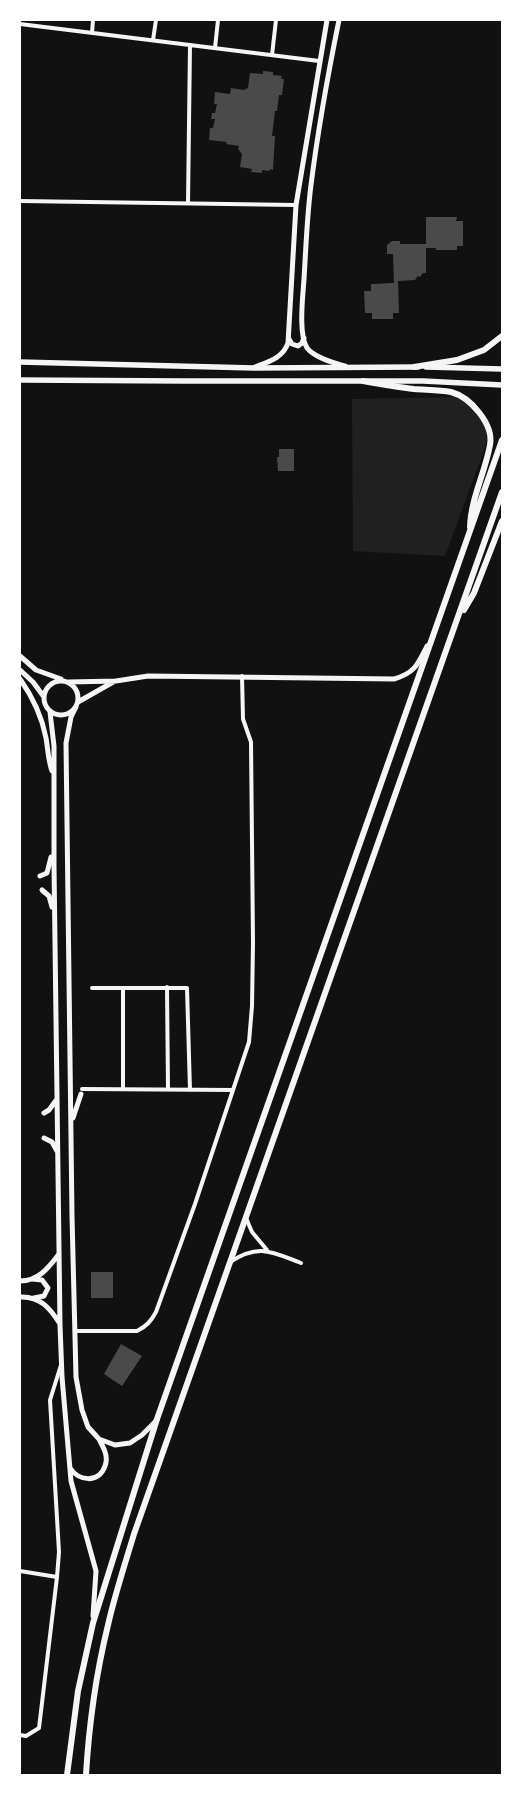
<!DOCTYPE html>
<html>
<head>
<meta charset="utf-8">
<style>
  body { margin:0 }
  #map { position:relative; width:522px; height:1795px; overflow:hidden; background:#111; font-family:Manrope,sans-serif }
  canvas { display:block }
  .frame { position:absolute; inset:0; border:21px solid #fff; pointer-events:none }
</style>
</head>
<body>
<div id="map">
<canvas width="522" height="1795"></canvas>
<div class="frame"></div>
</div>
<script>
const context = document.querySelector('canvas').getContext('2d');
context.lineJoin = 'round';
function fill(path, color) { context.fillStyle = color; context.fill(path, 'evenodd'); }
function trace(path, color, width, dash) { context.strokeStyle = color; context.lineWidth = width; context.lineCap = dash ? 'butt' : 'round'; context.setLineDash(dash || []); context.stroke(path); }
fill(new Path2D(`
  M460 397C476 412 491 421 486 445L445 556 353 551 352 399Z`), '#202020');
fill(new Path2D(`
  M263 71 273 72V75L282 76 281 79H284L282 95H279L277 111H275L272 136H275L273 170 270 169 269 171 262 170V173L251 172 252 169 240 167 242 154 238 149 239 146 226 144 227 142 209 140 210 128H213L215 119H211L212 113H215L217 104H214L215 92 230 94 231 88 244 90 248 88 250 73 263 74Z
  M426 217H457L456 221H463V246H457V250H436V248H426V273H423L420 277 418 276 415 280 398 281 399 313H393V319H372V313H365L364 291H371V284L394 283 393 254H387V245L392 241H400V244H426Z
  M279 449H294V471H278L277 457H279Z
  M91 1272H113V1298H91Z
  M121 1344 142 1356 122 1386 104 1374Z`), '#4a4a4a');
trace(new Path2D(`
  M20 24 319 61
  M92 33 93 20
  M153 40 156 20
  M215 48 218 20
  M272 55 276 20
  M20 201 296 205
  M188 203 190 45
  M167 987 168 1089
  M92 988H187L190 1090
  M82 1089 233 1090
  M123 1089V988
  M246 1218 252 1232 267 1250
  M230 1262C259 1243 272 1252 301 1263
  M76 1331H137C147 1326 151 1321 156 1312L195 1204 249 1042 252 1006 253 943 251 742 243 719 242 676
  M20 1571 57 1577
  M20 1735 26 1736 39 1728 57 1577 59 1552 50 1400 61 1365`), '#f5f5f5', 4);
trace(new Path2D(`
  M339 20C328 74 318 130 311 185 307 216 306 247 304 279 303 295 298 334 307 348 315 358 334 363 345 366
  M289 339 292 344 298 346 302 343 304 338
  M255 367C268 362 283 358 288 343L296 205 327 20
  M20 656 36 670 61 679
  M20 670 33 682 44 697
  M20 679C32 696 42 717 46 738 48 749 48 760 52 771
  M44 698a17 17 0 1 1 34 0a17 17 0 1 1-34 0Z
  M69 682 116 681 148 676 394 679C415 673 418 664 427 646
  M78 702 115 681
  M76 707 71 717 66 743 72 1216 76 1377 82 1410 88 1427 99 1439 115 1445 130 1443 142 1435 157 1420
  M50 712 54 746V866L60 1325 62 1377 71 1481 96 1571 93 1616
  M40 876 47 873 51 857
  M42 890 49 896 52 907
  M44 1113 49 1110 57 1099
  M73 1118 81 1094
  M44 1138 52 1142 57 1151
  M32 1279 42 1280 48 1288 44 1296 34 1298
  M20 1281C39 1281 49 1267 59 1254
  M20 1297C40 1296 50 1308 60 1324
  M70 1468C78 1481 99 1484 105 1466 109 1456 103 1447 99 1439`), '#f5f5f5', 5);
trace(new Path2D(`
  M20 362 254 368 418 367
  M426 367 502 369
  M20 380 184 381H423L502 385`), '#f5f5f5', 5.5);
trace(new Path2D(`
  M414 367 457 360 484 350 502 336
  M363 381C380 384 397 387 414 389 426 390 439 390 451 392 470 397 494 424 490 445 485 473 471 498 470 527
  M464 610 474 593 502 521
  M67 1775 78 1691 93 1623 157 1419 502 440
  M86 1775C89 1724 96 1674 108 1625 115 1594 125 1564 134 1534L502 492`), '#f5f5f5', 6);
</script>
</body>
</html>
